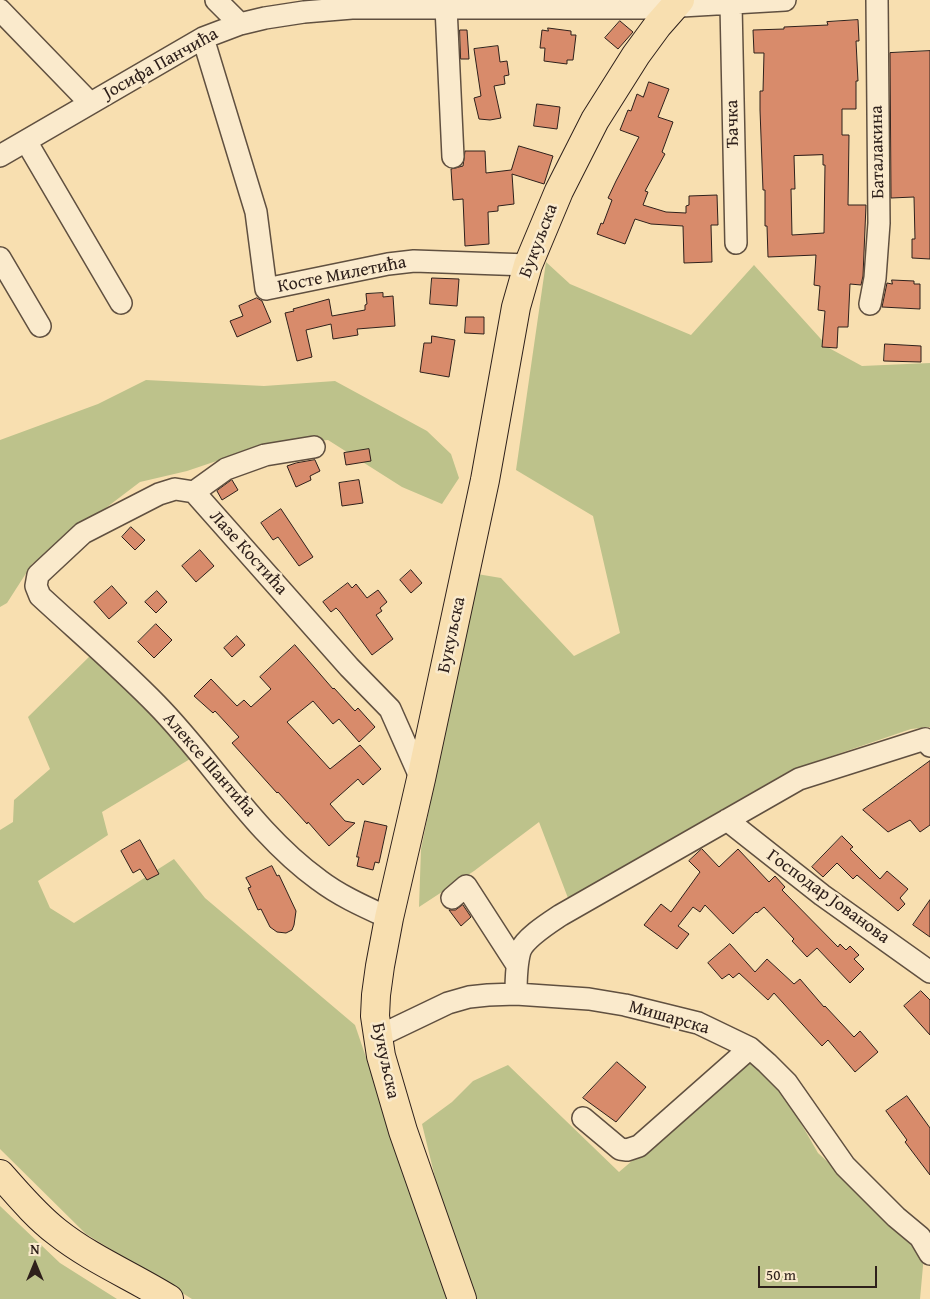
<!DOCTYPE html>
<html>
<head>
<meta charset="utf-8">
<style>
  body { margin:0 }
  #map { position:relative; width:930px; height:1299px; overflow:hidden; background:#f8dfb0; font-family:"Gentium Book Plus",serif }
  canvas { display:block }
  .north { position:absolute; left:10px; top:1239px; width:50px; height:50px; -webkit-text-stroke:4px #faeacc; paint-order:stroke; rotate:0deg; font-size:14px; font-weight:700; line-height:20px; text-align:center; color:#2e201b }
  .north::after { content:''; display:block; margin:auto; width:18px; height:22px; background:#2e201b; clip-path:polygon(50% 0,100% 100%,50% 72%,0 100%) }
  .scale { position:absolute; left:758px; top:1266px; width:119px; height:22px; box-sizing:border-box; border:2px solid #2e201b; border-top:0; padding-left:6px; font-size:15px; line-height:18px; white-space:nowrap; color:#2e201b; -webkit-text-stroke:4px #faeacc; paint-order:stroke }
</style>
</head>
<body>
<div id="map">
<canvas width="930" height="1299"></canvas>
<div class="north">N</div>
<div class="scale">50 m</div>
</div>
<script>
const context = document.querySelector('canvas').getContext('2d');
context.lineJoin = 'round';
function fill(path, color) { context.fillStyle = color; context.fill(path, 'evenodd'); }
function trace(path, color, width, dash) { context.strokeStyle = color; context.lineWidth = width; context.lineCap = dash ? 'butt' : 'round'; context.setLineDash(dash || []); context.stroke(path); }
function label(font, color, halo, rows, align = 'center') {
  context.font = font + ' "Gentium Book Plus",serif'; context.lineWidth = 5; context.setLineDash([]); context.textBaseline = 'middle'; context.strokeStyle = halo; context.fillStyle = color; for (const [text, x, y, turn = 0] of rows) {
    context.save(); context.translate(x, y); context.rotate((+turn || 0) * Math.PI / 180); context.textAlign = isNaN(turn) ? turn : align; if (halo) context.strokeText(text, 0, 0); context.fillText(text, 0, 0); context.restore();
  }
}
fill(new Path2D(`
  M546 262 570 284 691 335 754 265 829 348 862 366 930 363V727L911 729 791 770 568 898 539 822 474 871 419 907 421 849 477 574 501 578 574 656 620 633 593 516 516 470Z
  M146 380 264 386 335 381 427 431 451 454 459 478 442 504 402 487 328 440 261 446 187 471 140 482 32 564 7 603 0 607V440L98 404Z
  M92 654 149 706 190 759 102 812 108 835 38 881 50 908 74 923 174 859 205 898 355 1025 425 1231 447 1227 422 1124 452 1102 473 1081 508 1065 619 1172 750 1060 780 1087 818 1153 890 1219 924 1255 920 1299H192L86 1234 0 1149V830L13 822 14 800 50 769 28 717Z
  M0 1206 60 1263 117 1299H0Z`), '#bdc28b');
const building = new Path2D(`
  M858 20 859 41H856L858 81H856V109H842V135H849L848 205H866L863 276 861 285 850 284 848 327H838L837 348 822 347 825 311 818 310 820 286 814 285 816 255 768 257 767 226H765V190H763L760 110V91H763L764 53H754L753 30 784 29V27L828 25 827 22ZM823 155V165H825L824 233 792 235 791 189H795L794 156Z
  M620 21 633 32 618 49 605 38Z
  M548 28 571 31V35H576L573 60H567V64L544 61 545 48H540L542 30 548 31Z
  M460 30H467L469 59H461Z
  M498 46 500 62 507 61 509 75 504 76 505 84 494 86 501 118 490 120 479 119 474 98 481 96 474 49Z
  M930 51V259L912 258V239H915L914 197 891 198 890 53Z
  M649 82 669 89 658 117 673 122 662 152 665 154 645 191 648 192 643 205 666 212 686 213V206L689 205V196L717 195 718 225H711L712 262 684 263 683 226 651 224 635 219 625 244 597 234 601 223 603 224 612 200 608 198 616 181 639 137 620 130 628 110 631 111 637 94 643 97Z
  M537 104 560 107 557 129 534 126Z
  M519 146 553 156 544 184 512 174 514 204 498 206V211L488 212 489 244 465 246 463 199 453 200 451 169 463 166 465 151H485L486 173 511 170Z
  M432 278 459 279 457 306 430 304Z
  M892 280 914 281V284H920V309L882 307 887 283 892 284Z
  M383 293V297L393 296 395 326 357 329 358 335 333 339 331 324 306 330 312 357 297 361 285 313 294 311 293 309 329 299 332 316 365 310V305L367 304 366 294Z
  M257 298 262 301 271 322 237 337 230 321 243 316 239 306Z
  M466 317H484V334L465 333Z
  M432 336 455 340 449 377 420 372 424 343H431Z
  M885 344 921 346V362L884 361Z
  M369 449 371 461 346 465 344 453Z
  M315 460 320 471 310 476 311 480 296 487 287 466 296 463Z
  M232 480 238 490 222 500 217 491Z
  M359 480 363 503 342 506 339 483Z
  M281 509 313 557 299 566 278 537 273 540 261 523Z
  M131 527 145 540 135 550 122 537Z
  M200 550 214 566 196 582 182 566Z
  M411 570 422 583 411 593 400 580Z
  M348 583 352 588 356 584 367 598 378 590 387 602 380 608 382 611 376 615 393 639 372 655 340 612 336 608 331 612 323 602Z
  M112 586 127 603 109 619 94 602Z
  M157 591 167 602 156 613 145 602Z
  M156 624 172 640 154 658 138 642Z
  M237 636 245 645 232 657 224 648Z
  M295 645 333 689 334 688 355 711 358 708 375 727 359 742 339 719 333 724 313 701 287 722 330 769 360 745 381 769 363 785 358 779 330 804 345 821 355 823 329 846 308 822 307 824 278 792 277 793 232 743 239 737 215 711 213 713 194 696 211 679 237 706 244 700 251 707 271 689 260 677Z
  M930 761V825L920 832 910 820 888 832 863 810Z
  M365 821 387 826 379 863 375 862 373 870 357 866 359 857H357Z
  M842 836 853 847 850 849 880 879 887 871 908 889 900 898 905 904 898 911 857 875 853 879 837 863 823 877 812 867Z
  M140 840 159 874 147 880 140 869 133 873 121 851Z
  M702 849 719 867 738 849 769 882 775 876 785 887 782 890 838 947 840 944 846 950 850 946 859 955 854 959 864 969 850 983 817 948 807 957 792 941 794 939 764 907 757 913 756 912 733 934 705 905 700 912 693 907 678 926 689 934 677 949 644 925 661 904 671 912 700 872 689 861Z
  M272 866 277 876 279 875 296 911 294 925 292 930 286 933 277 932 270 927 261 909 258 910 248 888 251 887 246 878Z
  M930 900V937L913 925Z
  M463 905 471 917 461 926 449 910H455Z
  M730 944 755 972 767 959 794 984 800 979 824 1007 825 1006 854 1037 860 1031 878 1052 855 1072 828 1040 822 1046 774 993 768 1000 739 973 733 978 729 974 722 979 708 963Z
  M921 991 930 1000V1035L904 1006Z
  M617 1062 646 1087 616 1122 583 1098Z
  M907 1096 930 1128V1175L905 1142 907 1140 886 1111Z`);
fill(building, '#d88b6b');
trace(building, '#2e201b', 1);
const minor = new Path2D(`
  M216 0 240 24
  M731 4 736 243
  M446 7 453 157
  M0 10 90 103
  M203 38 256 212 266 289 388 264 414 261 528 265
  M26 141 121 303
  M0 156 203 38 240 24 265 18 304 12 352 8H647L785 0
  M0 258 40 326
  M870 304 875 278 879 223 877 0
  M194 492 226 469 265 455 314 447
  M727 820 822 895 930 972
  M452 898 466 886 517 965
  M389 918C365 907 340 896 319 880 254 833 212 761 157 705 120 667 79 632 40 596L36 586 38 575 83 533 159 494 175 489 194 492 349 667 390 709 421 779
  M516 994C516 980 516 965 520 951 525 938 549 923 561 915L799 779 925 739 930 746
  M377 1037 448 1003 469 997 488 995 516 994 589 999 625 1005 698 1023 750 1048 767 1063 787 1083 845 1166 896 1217 920 1237 930 1254
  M583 1118 620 1149 627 1150 639 1146 750 1048`);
const major = new Path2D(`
  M0 1174C18 1194 35 1215 57 1232 91 1259 132 1276 169 1299
  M462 1299 403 1131 381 1056 375 1016 376 995 380 966 389 918 421 779 485 480 516 307 528 265 559 191 595 120 636 55 658 25 680 0`);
trace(minor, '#605040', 24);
trace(major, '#2e201b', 30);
trace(minor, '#faeacc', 21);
trace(major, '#f8dfb0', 28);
label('18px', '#2e201b', '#faeacc', [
  ["Јосифа Панчића",161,64,-29],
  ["Ђачка",733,124,-91],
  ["Баталакина",878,152,-91],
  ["Букуљска",539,241,-69],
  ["Косте Милетића",342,275,-11],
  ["Лазе Костића",248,553,48],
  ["Букуљска",452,635,-78],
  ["Алексе Шантића",209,765,49],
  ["Господар Јованова",828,897,36],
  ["Мишарска",669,1018,16],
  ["Букуљска",385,1061,78]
]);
</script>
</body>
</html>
